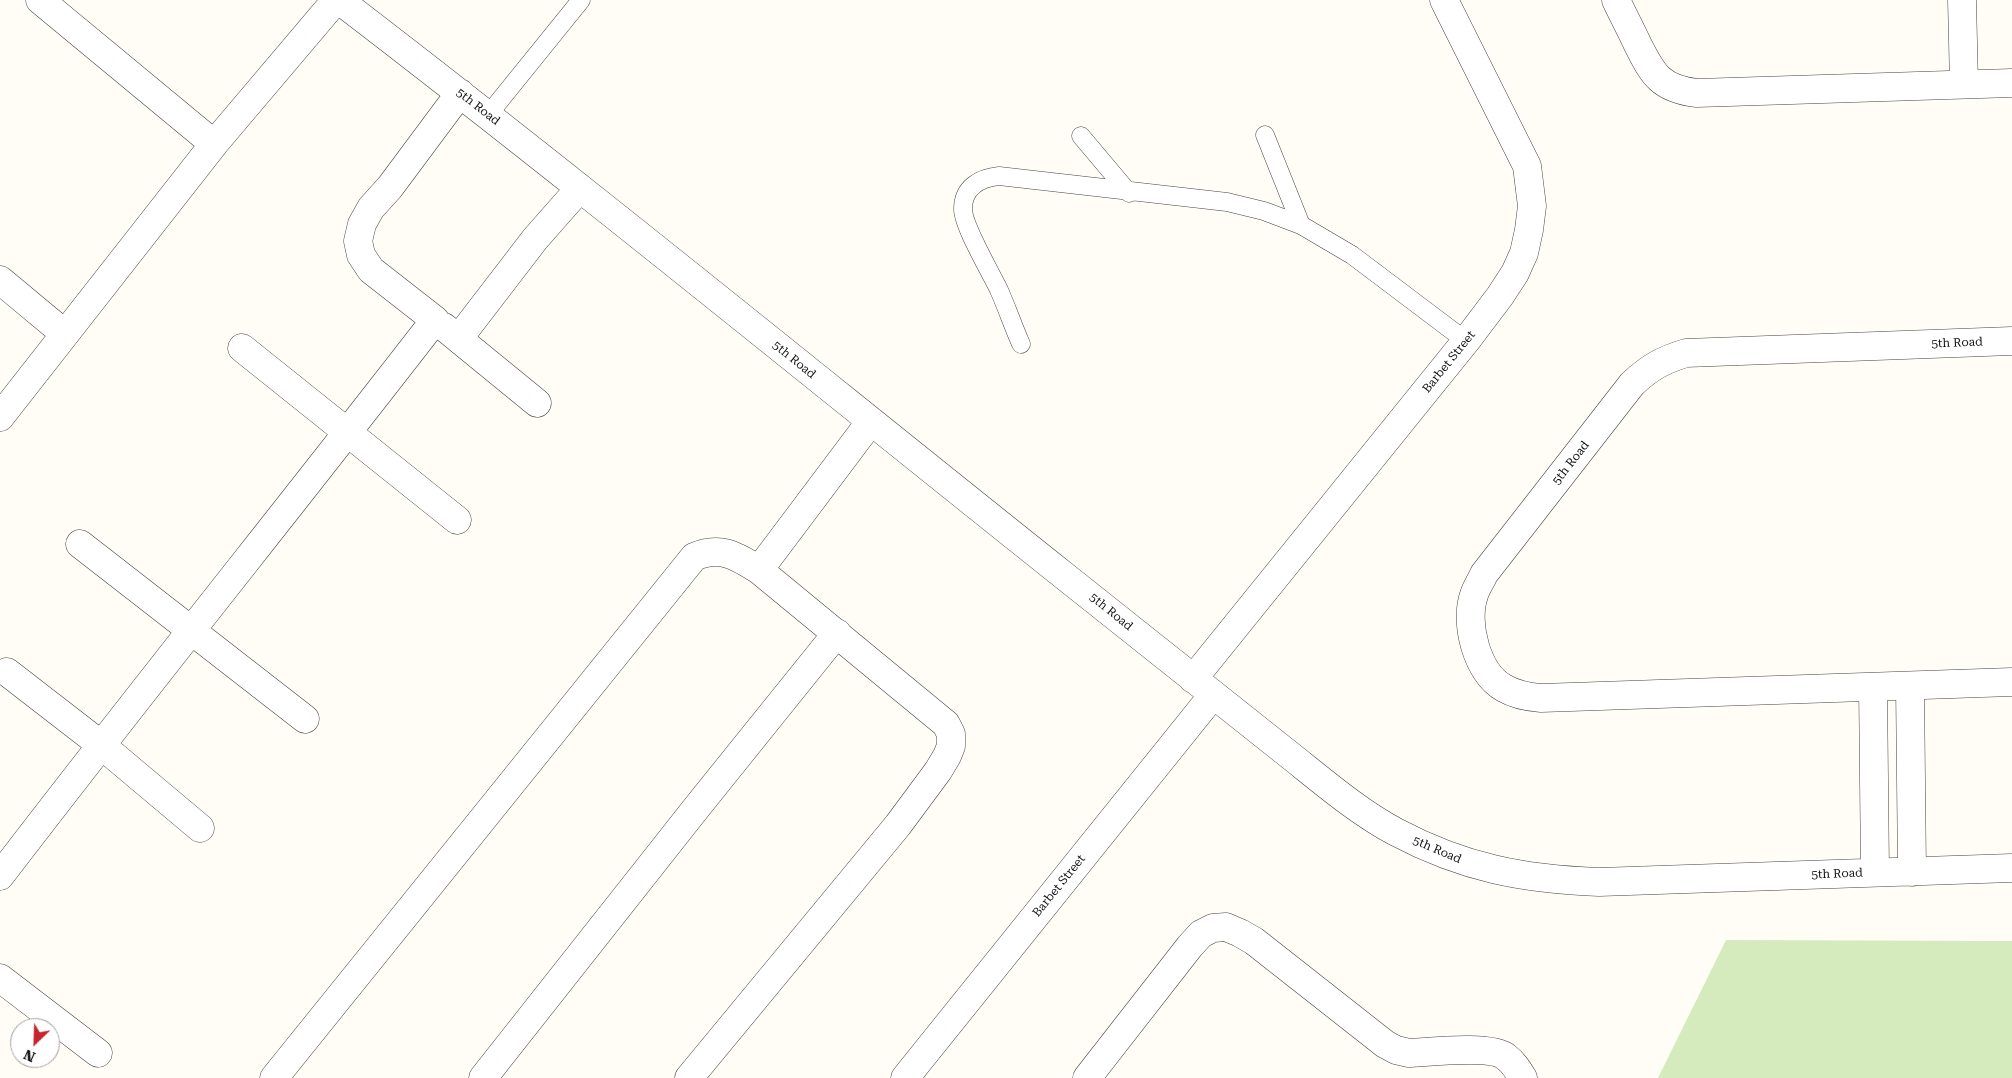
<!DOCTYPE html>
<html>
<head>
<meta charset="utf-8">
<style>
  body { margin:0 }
  #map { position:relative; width:2012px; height:1078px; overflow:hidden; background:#fffdf5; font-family:"Roboto Serif",serif }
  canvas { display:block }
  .north { position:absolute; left:10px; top:1018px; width:50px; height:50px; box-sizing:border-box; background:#fff; border:1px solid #a0a0a0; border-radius:50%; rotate:204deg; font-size:14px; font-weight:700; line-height:20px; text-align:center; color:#111 }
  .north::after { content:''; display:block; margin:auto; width:18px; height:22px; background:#c4262e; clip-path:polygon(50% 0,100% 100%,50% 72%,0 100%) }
</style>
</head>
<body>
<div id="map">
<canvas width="2012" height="1078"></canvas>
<div class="north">N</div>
</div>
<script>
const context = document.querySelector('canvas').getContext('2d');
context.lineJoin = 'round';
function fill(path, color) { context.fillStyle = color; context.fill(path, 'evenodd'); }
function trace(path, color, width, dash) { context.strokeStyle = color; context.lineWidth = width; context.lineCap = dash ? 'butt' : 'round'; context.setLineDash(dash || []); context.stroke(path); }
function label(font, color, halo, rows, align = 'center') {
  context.font = font + ' "Roboto Serif",serif'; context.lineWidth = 5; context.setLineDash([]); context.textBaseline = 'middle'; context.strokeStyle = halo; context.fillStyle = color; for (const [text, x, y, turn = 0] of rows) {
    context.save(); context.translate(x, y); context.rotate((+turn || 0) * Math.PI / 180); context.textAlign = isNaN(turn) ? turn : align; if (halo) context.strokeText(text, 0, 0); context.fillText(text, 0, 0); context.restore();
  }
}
fill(new Path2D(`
  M1726 940 2012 941V1078H1658Z`), '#d5ebbd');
const service = new Path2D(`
  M488 115 581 0
  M1265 135 1301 225
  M1081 136 1129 193
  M1021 344C1013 326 1007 308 999 290 990 271 963 226 963 209 963 187 980 178 999 176L1227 202 1264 211 1301 225 1352 255 1466 341`);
const minor = new Path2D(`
  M40 0 214 144
  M339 0C583 187 821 382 1062 574 1136 632 1208 691 1282 749 1319 778 1355 810 1396 832 1464 868 1523 879 1599 882L2012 868
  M1616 0C1623 15 1631 30 1638 45 1653 75 1661 89 1697 93L2012 83
  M1962 0 1964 84
  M0 280 65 334
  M444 327 537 403
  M459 338 535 239 580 188
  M2012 341 1686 353C1663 360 1650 367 1632 384L1484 574C1481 581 1476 588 1474 595 1464 623 1477 673 1504 688 1516 695 1528 697 1541 698L2012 682
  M242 348 457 520
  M0 417 214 144 336 0
  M80 544 305 719
  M759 570 871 421
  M7 672 100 744 200 828
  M1193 679 1466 341 1500 296 1515 273 1524 253 1529 230 1532 206 1527 166 1444 0
  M1910 686 1912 872
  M1873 687 1875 872
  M0 876C143 689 291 506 435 320L371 270 361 255 358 241 362 224 371 208 390 187 460 93
  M0 978 98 1053
  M274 1078 694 557C720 545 737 556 759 570L946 724 951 734V746L947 756 938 771 898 825 689 1078
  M483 1078 697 807 837 633
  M905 1078 1213 695
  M1087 1078 1190 946 1201 934 1213 928 1226 927 1240 933 1254 941 1385 1044 1396 1050 1409 1053C1429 1052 1492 1045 1506 1057 1513 1062 1518 1070 1523 1078`);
trace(service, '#444', 19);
trace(minor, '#444', 29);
trace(service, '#fff', 18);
trace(minor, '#fff', 28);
label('12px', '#111', '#fff', [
  ["5th Road",478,107,38],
  ["5th Road",1957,343,-2],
  ["5th Road",794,360,39],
  ["Barbet Street",1449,362,-51],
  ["5th Road",1571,463,-52],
  ["5th Road",1111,612,39],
  ["5th Road",1437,850,23],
  ["5th Road",1837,874,-2],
  ["Barbet Street",1059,886,-51]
]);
</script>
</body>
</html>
